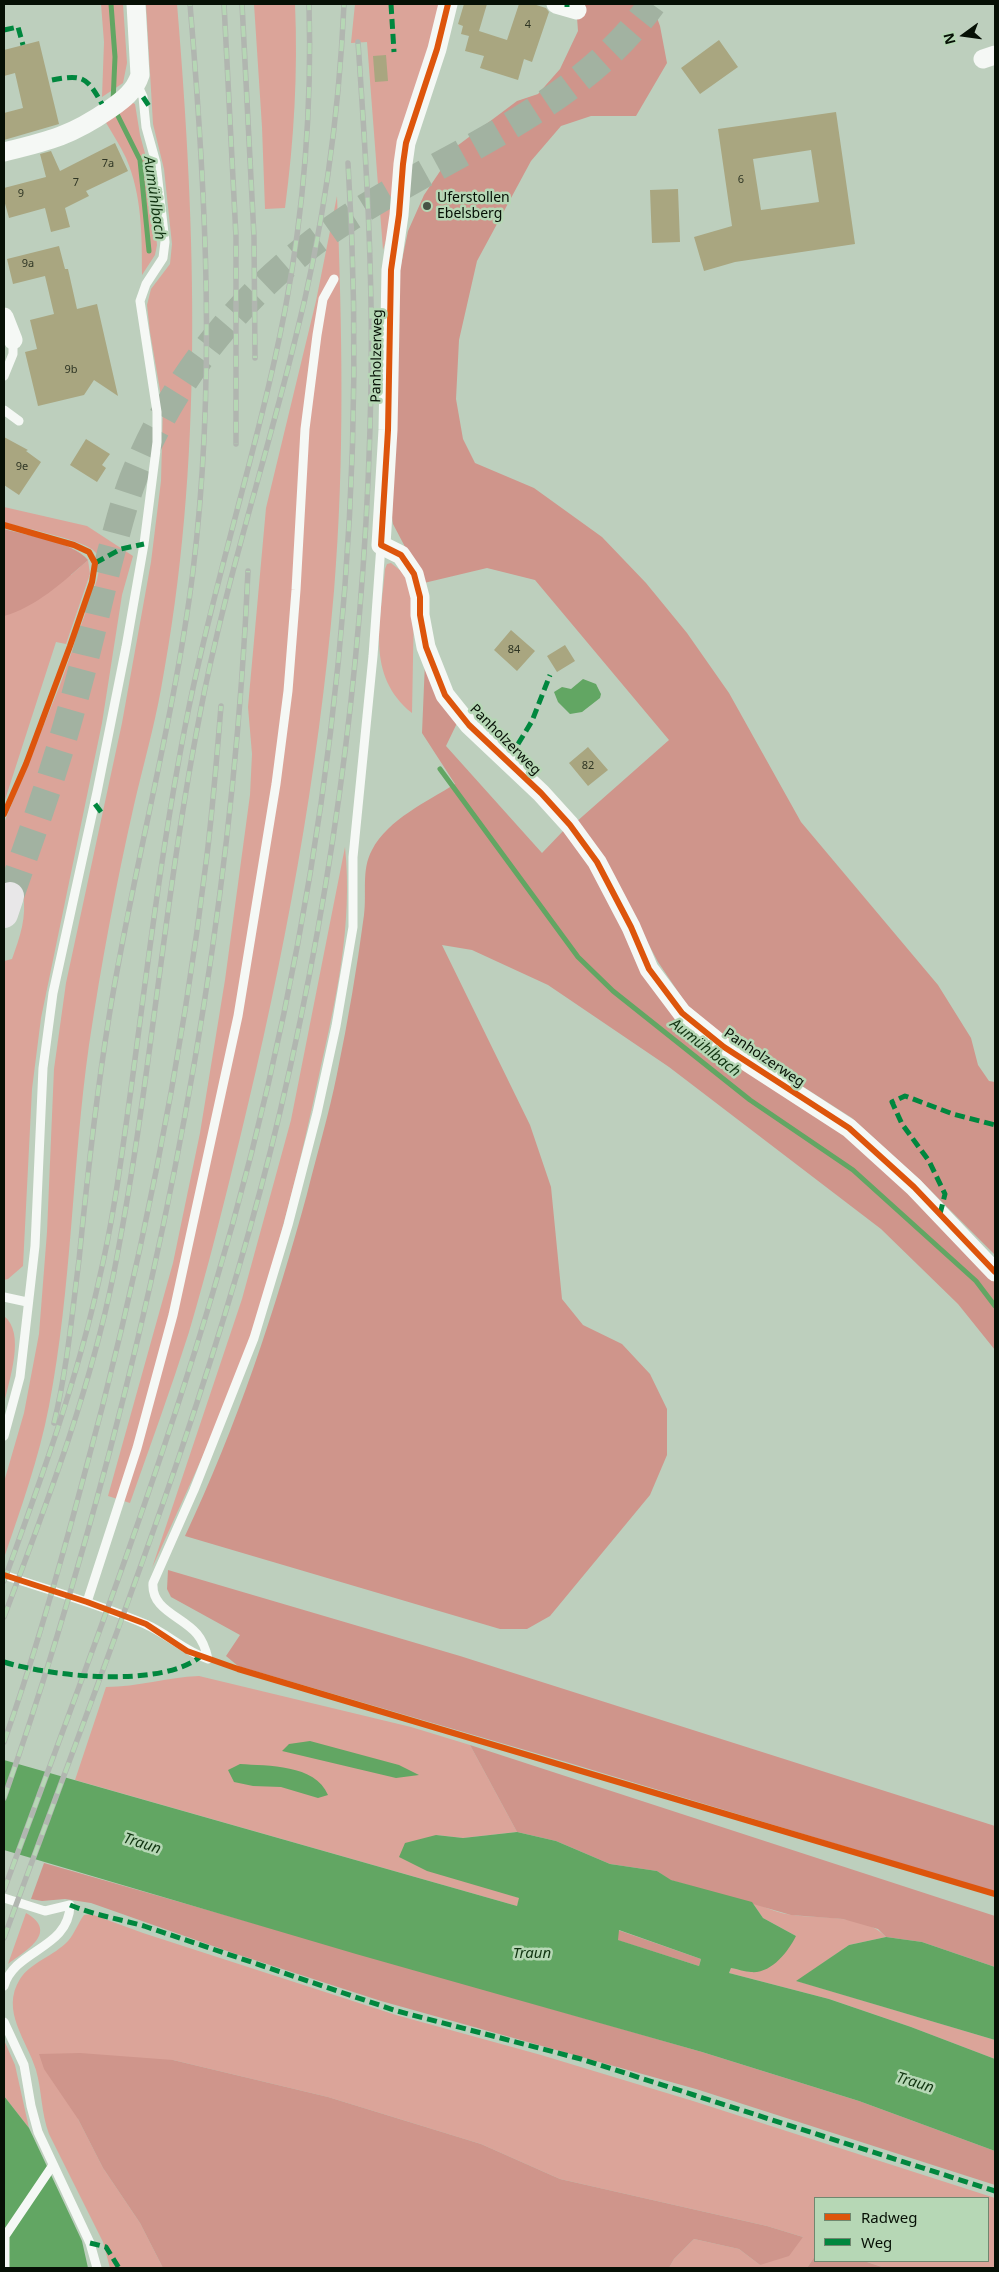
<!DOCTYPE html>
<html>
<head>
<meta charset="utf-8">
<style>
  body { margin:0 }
  #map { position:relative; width:999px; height:2272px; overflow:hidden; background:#bdcfbd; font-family:"Noto Sans",sans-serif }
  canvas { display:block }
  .frame { position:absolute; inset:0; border:5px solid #061005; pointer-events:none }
  .legend { position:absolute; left:814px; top:2197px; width:175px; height:65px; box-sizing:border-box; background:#b6d7b5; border:1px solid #70876f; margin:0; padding:6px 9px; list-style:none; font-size:15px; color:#061005 }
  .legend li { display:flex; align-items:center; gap:10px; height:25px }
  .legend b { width:25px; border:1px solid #70876f }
  .north { position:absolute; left:939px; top:10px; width:50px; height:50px; -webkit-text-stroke:4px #b6d7b5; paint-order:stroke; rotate:256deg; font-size:14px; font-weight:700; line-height:20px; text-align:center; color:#061005 }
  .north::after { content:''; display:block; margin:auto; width:18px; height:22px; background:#061005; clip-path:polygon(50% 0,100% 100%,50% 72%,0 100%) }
</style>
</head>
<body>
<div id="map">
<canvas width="999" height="2272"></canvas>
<div class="frame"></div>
<ul class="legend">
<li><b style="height:6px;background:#dd550c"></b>Radweg</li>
<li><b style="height:6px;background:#00873e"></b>Weg</li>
</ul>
<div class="north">N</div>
</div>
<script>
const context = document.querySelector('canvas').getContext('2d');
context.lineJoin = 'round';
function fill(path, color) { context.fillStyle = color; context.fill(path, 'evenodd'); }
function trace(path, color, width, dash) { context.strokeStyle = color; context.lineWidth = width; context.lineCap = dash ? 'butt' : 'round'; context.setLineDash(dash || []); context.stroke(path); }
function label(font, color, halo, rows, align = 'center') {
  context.font = font + ' "Noto Sans",sans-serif'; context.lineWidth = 5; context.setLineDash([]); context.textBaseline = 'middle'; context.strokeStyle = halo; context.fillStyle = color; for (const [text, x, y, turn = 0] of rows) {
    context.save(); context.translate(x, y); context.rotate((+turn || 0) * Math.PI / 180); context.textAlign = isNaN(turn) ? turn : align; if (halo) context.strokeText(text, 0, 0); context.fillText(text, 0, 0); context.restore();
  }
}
fill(new Path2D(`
  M101 4H123L127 63 123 83 102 97 104 42Z
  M146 4H177C196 231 204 464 161 689 154 728 143 766 134 805 116 884 101 965 89 1045 72 1165 72 1287 49 1406 39 1458 21 1508 4 1558V1482L24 1413 39 1334 47 1232 54 1069 66 983 122 723 151 562 161 481 163 408 150 332 147 305 151 289 170 264 172 244 164 169 153 124Z
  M254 4H295C298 73 294 140 285 208L265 209 262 127Z
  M355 4H444L391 224 383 250 367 42 351 43Z
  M131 102 135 104 140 135 149 168 157 245 155 255 142 275C142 235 142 195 126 158 120 145 112 133 105 121Z
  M337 196C342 328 345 459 334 591 318 776 284 958 240 1138 224 1203 208 1268 189 1332 171 1389 150 1446 130 1503L108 1496 173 1263 200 1133 225 980 250 795 252 754 248 707 266 508 316 301Z
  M4 507 87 526 133 556 122 595 102 723 41 1018 32 1089 23 1266 8 1279 4 1280V961L12 959C20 937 27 917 23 894L4 885V823L60 685 97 580C99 571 101 561 96 553 88 540 21 528 4 522Z
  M4 555 71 575 88 560 90 574 66 644 56 642 4 803Z
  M391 563 406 575 414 605 412 713C365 675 381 622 385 569L387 564Z
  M345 847C353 925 336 999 319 1075 301 1161 279 1247 252 1331 225 1413 187 1490 152 1568L242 1299 291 1120Z
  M4 1316C26 1333 9 1380 4 1404Z
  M199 1676 411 1727 470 1745 517 1832 463 1838 436 1835 475 1884 520 1898 517 1906 75 1780 106 1687C138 1687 167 1677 199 1676Z
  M752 1902C765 1907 779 1914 793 1915 822 1919 864 1914 886 1937L849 1945 797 1981 995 2040V2059L911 2027 829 1999 729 1973 731 1968 751 1972 796 1936 763 1918Z
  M26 1913C59 1932 27 1950 8 1964Z
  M91 1914 143 1933 396 2015 541 2055 693 2101 995 2198V2268H885L864 2261H988V2198H815V2256L807 2268H669L674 2259 694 2239 739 2249 760 2265 803 2237 767 2226 560 2179 481 2144 328 2097 173 2060 78 2119 103 2168 140 2223 163 2268H110L103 2242 49 2134C41 2113 42 2091 36 2070 27 2040 0 2011 20 1979 31 1962 54 1956 68 1941 75 1933 78 1923 84 1915Z
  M4 2040 15 2065 29 2128 4 2096Z`), '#dba499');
fill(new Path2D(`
  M576 4H652L660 26 667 63 636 116H591L561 126 531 161 477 261 459 340 456 399 463 439 475 463 534 488 602 537 646 583 687 633 729 693 801 822 938 985 971 1038 978 1065 989 1081 995 1082V1255L919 1179 852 1118 727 1038 687 1005 658 962 639 926 575 823 669 740 535 580 487 568 424 583 393 524 392 517 395 369 400 270 408 231 424 195 457 146 517 101 538 94 560 69 578 31Z
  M4 529C28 536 72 541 88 560 63 582 36 607 4 616Z
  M425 662 458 721 446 746 542 853 565 829 593 865 644 973 846 1132 985 1268 995 1282V1350L958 1304 881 1229 669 1067 548 985 472 950 442 945 530 1125 551 1187 562 1299 583 1325 622 1344 650 1374 667 1409V1455L650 1495 550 1616 527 1629H500L185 1536C237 1426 275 1311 307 1194 317 1154 329 1114 337 1074 348 1021 357 968 364 915 367 893 361 870 372 850 388 819 427 802 455 784L422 733Z
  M168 1570 460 1656 995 1826V1892L566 1762 238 1666 226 1656 240 1635 171 1597 167 1589Z
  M470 1745 995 1916V1967L922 1942 886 1937 878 1929 843 1919 791 1915 670 1880 657 1871 610 1864 556 1841 517 1832Z
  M44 1863 702 2052 859 2101 995 2151V2185L696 2089 381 2001 230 1952 91 1903 65 1899 42 1901 31 1899Z
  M618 1930 701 1959 699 1966 617 1940Z
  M80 2053 173 2060 328 2097 481 2144 560 2179 767 2226 803 2237 789 2256 760 2265 739 2249 694 2239 674 2259 669 2268H163L140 2223 103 2168 78 2119 44 2069 39 2054Z
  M815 2256V2261H864L885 2268H807Z`), '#cf958b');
fill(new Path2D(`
  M583 679 596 684 601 694 600 698 582 712 570 714 558 702 554 692 562 687 571 689Z
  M310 1741 399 1765 419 1775 396 1778 282 1751 289 1744Z
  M4 1760 517 1906 519 1898 427 1871 399 1857 405 1843 436 1835 463 1838 517 1832 556 1841 610 1864 657 1871 671 1880 752 1902 763 1918 796 1936C788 1952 771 1974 751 1972 745 1972 738 1969 731 1968L729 1973 829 1999 911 2027 995 2059V2151L859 2101 702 2052 356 1954 4 1850ZM619 1930 701 1959 699 1966 618 1940Z
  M240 1764C268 1766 315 1764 328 1795L318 1798 281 1787 253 1786 234 1782 228 1770Z
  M886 1937 922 1942 995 1967V2040L796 1981 849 1945Z
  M4 2096 29 2128 82 2241 88 2268H4Z`), '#62a663');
trace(new Path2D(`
  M111 4 115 57 113 102
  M115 110 140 160 149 251
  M440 769 578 957 613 991 750 1100 853 1170 976 1281 995 1306`), '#62a663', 5);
fill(new Path2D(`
  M464 4H487L479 31 507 40 519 4H533L546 8 549 12 532 62 524 59 518 80 480 68 484 56 465 51 469 36 461 34 463 26 458 24Z
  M719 40 738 67 700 94 681 68Z
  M39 41 59 124 4 140V113L23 108 15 73 4 76V50Z
  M386 55 388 81 375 82 373 56Z
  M836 112 855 244 735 262 704 271 694 237 732 226 718 129ZM811 150 819 202 761 210 753 159Z
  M115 143 128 171 86 191 89 196 65 208 70 227 51 232 45 208 9 218 4 200V188L46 177 40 154 51 151 60 171Z
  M678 189 680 242 652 243 650 190Z
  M59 246 65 269H68L77 309 97 304 118 396 94 380 84 395 38 406 25 352 37 349 30 320 54 314 45 276 13 284 7 259Z
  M4 437 28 450 26 451 41 462 19 495 4 485Z
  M86 439 110 454 102 465 106 468 97 482 70 465Z
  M511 630 535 651 517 671 494 650Z
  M565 645 575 661 557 672 547 656Z
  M588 747 608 770 588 786 569 763Z`), '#a9a680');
trace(new Path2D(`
  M10 896C31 836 53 776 70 714 84 666 95 617 107 568 115 539 122 508 133 479 169 388 231 306 309 246 420 160 567 123 652 4`), '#a2b2a1', 28, [28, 14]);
trace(new Path2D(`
  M4 376 13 354V340
  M4 410 19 421
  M4 1297 27 1302
  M4 1436 20 1377 35 1246 43 1068 53 993 97 792 126 647 144 544 157 442V412L140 301 146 284 163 258 165 242 156 163 146 127 143 97 137 84
  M4 1575C51 1591 99 1604 145 1624 168 1634 184 1651 208 1659
  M87 1602 137 1448 173 1315 238 1016 276 784 288 691 296 590 305 429 317 335 323 299 334 279
  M208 1659C206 1650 203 1641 197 1634 182 1616 151 1610 153 1583L194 1490 254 1338 288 1225 317 1113 336 1026 353 927V857L373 656 381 545
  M4 1898 45 1911 70 1905C69 1949 15 1949 4 1986
  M4 2022 24 2065 31 2106 38 2132 90 2243 97 2268
  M5 2268V2236L53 2165`), '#f5f8f5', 9);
trace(new Path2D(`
  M448 4 437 49 406 143 403 164 399 215 391 270 388 430 381 545 401 555 414 574 420 597V615L426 647 445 695 469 725 541 793 570 825 597 862 631 927 649 969 682 1013 724 1047 849 1128 914 1187 995 1272
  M556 4 577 10
  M983 59 995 55
  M4 152C49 141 71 136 110 109 123 100 135 91 140 75L136 4
  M4 317 13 340`), '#f5f8f5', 19);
trace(new Path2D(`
  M4 914 10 896`), '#e8e7e8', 28);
const rail = new Path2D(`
  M224 4 236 237V444
  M242 4 254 237 255 358
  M54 1423C67 1370 72 1314 79 1260 87 1179 96 1097 109 1017 133 868 174 722 193 571 216 382 206 193 190 4
  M4 1581C40 1482 76 1384 99 1280 114 1217 122 1153 131 1089 148 963 163 836 188 712 215 577 259 445 285 310 304 209 312 107 309 4
  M4 1617C46 1505 89 1394 113 1277 150 1092 163 904 199 719 223 590 264 467 295 340 323 230 339 117 344 4
  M4 1742C34 1658 58 1573 81 1487 138 1280 181 1068 207 855 213 805 217 756 221 706
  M4 1798C44 1685 78 1570 109 1454 185 1165 235 870 248 571
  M4 1890C77 1692 153 1494 213 1292 322 928 372 542 348 163
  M4 1938C103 1666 213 1395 280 1112 336 874 367 630 371 385 373 270 366 157 358 42`);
trace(rail, '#b1b6b0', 5.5);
trace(rail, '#b6d7b5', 4, [11]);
trace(new Path2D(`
  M391 4 394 52
  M567 7V4
  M4 30 18 27 23 45
  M52 80C83 74 87 77 102 104
  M143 97 151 109
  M95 563 121 549 144 544
  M518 744 532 721 550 675
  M95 804 104 816
  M940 1214 945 1194 929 1161 902 1124 892 1102 905 1096 953 1114 995 1125
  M4 1662C49 1676 162 1689 201 1656
  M70 1905C94 1915 119 1919 144 1926L397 2011 581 2059 995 2191
  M90 2243 106 2247 119 2268`), '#00873e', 5, [10, 5]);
trace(new Path2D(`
  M448 4 437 49 406 143 403 164 399 215 391 270 388 430 381 545 401 555 414 574 420 597V615L426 647 445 695 469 725 541 793 570 825 597 862 631 927 649 969 682 1013 724 1047 849 1128 914 1187 995 1272
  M4 525 74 545 89 552 95 563 92 582 70 646 26 764 4 814
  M4 1575 87 1602 146 1624 187 1651 238 1669 995 1894`), '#dd550c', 6);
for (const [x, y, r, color] of [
  [427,206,5,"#465345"]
]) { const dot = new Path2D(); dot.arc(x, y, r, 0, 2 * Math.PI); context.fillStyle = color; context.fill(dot); trace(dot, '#b6d7b5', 2); }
label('11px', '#2f3624', null, [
  ["4",528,25],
  ["7a",108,164],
  ["6",741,180],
  ["7",76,183],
  ["9",21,194],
  ["9a",28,264],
  ["9b",71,370],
  ["9e",22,467],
  ["84",514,650],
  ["82",588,766]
]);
label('14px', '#061005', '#b6d7b5', [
  ["Uferstollen",437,198],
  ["Ebelsberg",437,214]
], 'left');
label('14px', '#061005', '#b6d7b5', [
  ["Panholzerweg",377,356,-89],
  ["Panholzerweg",505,740,45],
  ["Panholzerweg",764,1058,34]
]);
label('italic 15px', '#113411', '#b6d7b5', [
  ["Aumühlbach",154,198,82],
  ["Aumühlbach",705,1048,38],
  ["Traun",142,1844,18],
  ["Traun",532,1954],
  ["Traun",915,2083,17]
]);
</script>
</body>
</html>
